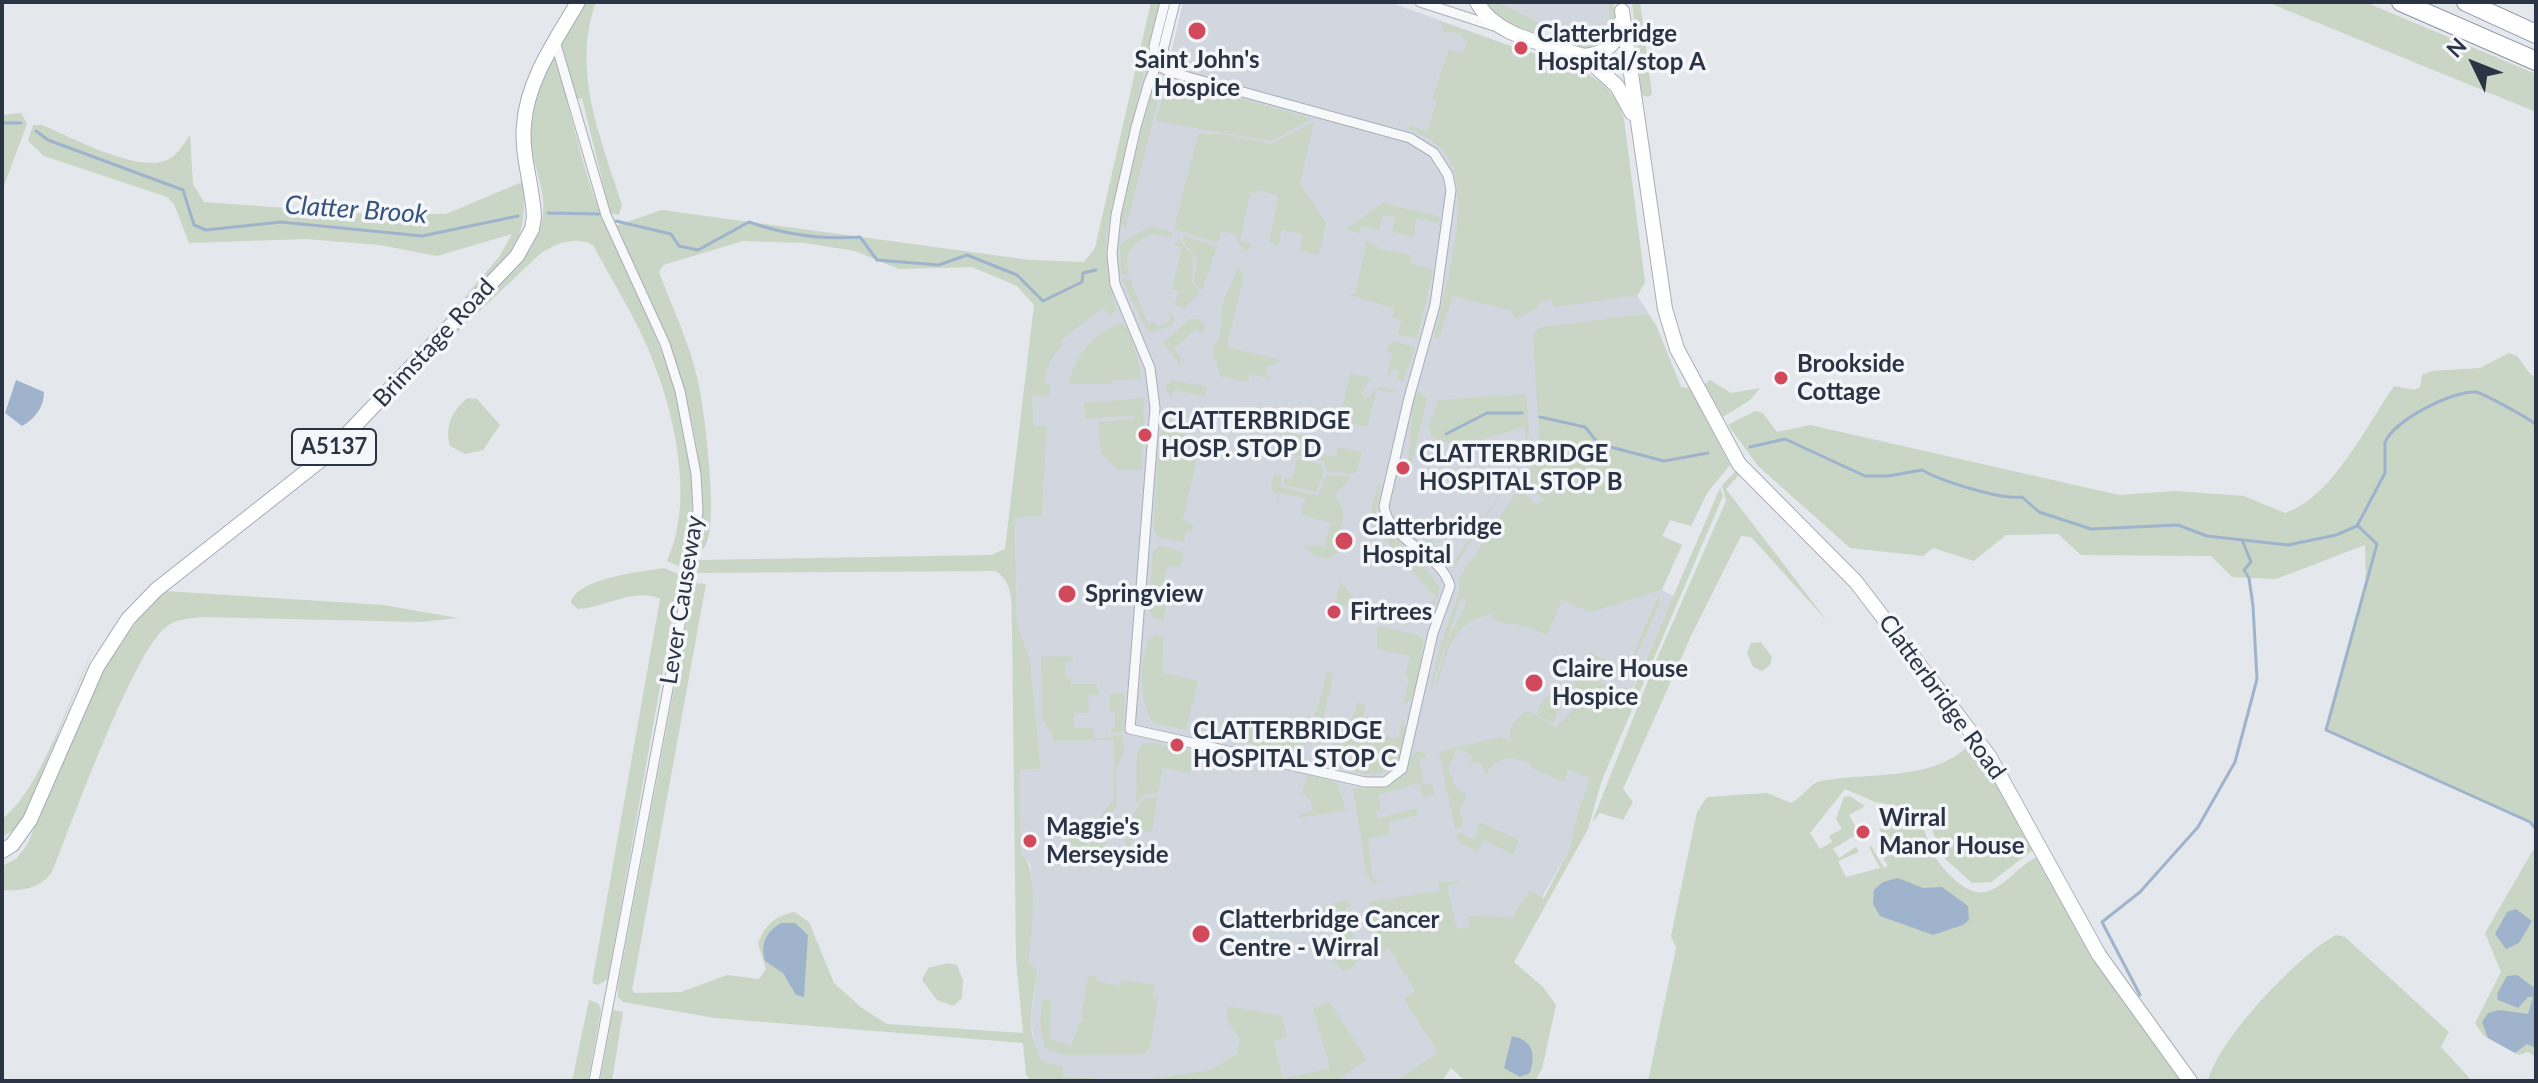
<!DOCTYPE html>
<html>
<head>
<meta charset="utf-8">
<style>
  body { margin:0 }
  #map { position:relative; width:2538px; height:1083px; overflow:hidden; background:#e4e7ec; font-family:Lato,sans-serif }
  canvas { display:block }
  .frame { position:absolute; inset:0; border:4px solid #2b3445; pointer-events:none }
  .north { position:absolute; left:2434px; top:24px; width:80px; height:80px; -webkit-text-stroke:6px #f4f6f9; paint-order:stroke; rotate:313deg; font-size:22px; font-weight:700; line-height:32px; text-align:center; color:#2b3445 }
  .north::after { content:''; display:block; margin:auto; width:28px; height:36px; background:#2b3445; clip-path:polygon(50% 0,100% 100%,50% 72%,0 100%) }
</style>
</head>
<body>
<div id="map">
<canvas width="2538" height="1083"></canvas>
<div class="frame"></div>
<div class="north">N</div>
</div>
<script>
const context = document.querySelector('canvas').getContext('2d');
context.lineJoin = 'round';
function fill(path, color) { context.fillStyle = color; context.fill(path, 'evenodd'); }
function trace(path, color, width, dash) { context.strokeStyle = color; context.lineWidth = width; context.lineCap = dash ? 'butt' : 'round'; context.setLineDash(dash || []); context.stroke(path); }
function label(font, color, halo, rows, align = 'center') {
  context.font = font + ' Lato,sans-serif'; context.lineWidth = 7; context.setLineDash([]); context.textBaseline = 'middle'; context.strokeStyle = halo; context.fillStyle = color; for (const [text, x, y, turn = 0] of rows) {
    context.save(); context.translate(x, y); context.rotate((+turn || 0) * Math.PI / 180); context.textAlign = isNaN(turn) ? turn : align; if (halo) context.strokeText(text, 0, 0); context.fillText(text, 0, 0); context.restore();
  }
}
fill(new Path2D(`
  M1183 2H1389L1516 48 1515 51 1524 54 1526 51 1567 64 1633 289 1656 325 1694 417 1730 465 1707 493 1691 526 1670 520 1662 536 1682 545 1662 590 1674 596 1579 808 1569 850 1450 1060 1430 1081H1126L1062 1076V1067L1044 1062 1034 1046 1031 1015 1038 970 1029 963 1032 879 1030 864 1021 855 1020 770 1041 769 1030 658 1017 626 1015 517 1042 516 1046 426 1034 427 1032 395 1105 228 1149 49 1171 54Z
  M1498 2H1609L1608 29 1593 42 1584 41 1546 27Z`), '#d2d6de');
fill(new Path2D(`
  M585 2H596C571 70 601 139 622 205L619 215 610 213 582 98 567 102C578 141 587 182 603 219 654 336 716 435 684 568L667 561C694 503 676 419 653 361 638 321 613 283 593 245 575 236 557 243 541 253L410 377C443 341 531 264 542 220 548 195 533 167 531 142 527 90 560 45 585 2Z
  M1151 2H1160L1106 235 1107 269 1116 309 1110 316 1103 308 1060 341 1063 345C1051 356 1046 367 1045 383L1050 384V396L1032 395 1034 426H1047L1042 516 1015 518 1017 626 1030 658 1041 769 1020 770 1021 854C1041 868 1030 939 1029 963L1038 970C1033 1000 1023 1035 1044 1062L1063 1067 1062 1076 1126 1081H1032L1026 1075 1023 1043 715 1018 623 1002 618 997V986L694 583 706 584 632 990 635 993 681 992 727 975 759 979 766 969 758 943C766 924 774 917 794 912L809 922 834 983 862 1008 887 1024 1023 1033 1016 959 1012 627C1011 607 1015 582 995 571L697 573 698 560 991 555 1005 549 1034 305 1017 286 972 267 899 269 855 251 805 243 743 241 663 265 659 272C672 307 690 344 698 381 704 407 721 535 703 549L699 547C698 529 701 510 701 492 698 397 655 310 615 226L662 210 1030 260 1084 262 1095 248Z
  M1483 2H1498L1549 28 1539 34 1500 21Z
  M1609 2H1614L1617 25 1606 45 1587 49 1562 39V34L1584 41 1602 37 1608 29Z
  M1632 2H1640L1652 94 1648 97 1642 95Z
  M2267 2H2365L2536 74V112Z
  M1440 21 1516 48 1515 51 1524 54 1526 51C1565 63 1612 73 1624 119L1645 282 1638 295 1554 307 1551 299 1540 302 1535 310 1515 319 1510 310 1453 296 1439 338 1434 337C1445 293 1470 205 1451 163 1443 145 1426 136 1408 129L1409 125 1427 131 1437 101 1432 99 1449 49 1462 53 1468 42 1459 33 1444 32Z
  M1164 76 1127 223V229L1120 222 1122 209 1151 96Z
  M1167 79 1311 118 1312 119 1271 141 1156 121Z
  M21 113 27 124 2 191V115Z
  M1314 122 1300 184 1326 223 1319 255 1300 251 1303 234 1282 230 1278 247 1269 242 1278 197 1259 189 1257 193 1250 192 1240 241 1253 245 1244 251 1237 241V235L1221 231 1218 243 1174 229 1198 134H1222L1271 144Z
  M33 125H42C72 137 139 175 169 159 178 154 184 144 190 135L193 184 204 202 367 214H446L522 182C532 245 504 261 462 300L499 257 512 234 437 256 380 245 306 239 189 243 174 204 167 197 44 156 28 141Z
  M1383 203 1440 217 1439 223 1416 218 1414 237 1392 232 1395 217 1383 214 1379 230 1361 226 1359 233 1346 229Z
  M1150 227 1172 232V237L1150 234C1130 246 1124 251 1129 275L1121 274 1120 244Z
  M1185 236 1217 247 1202 290 1194 282 1197 261 1182 238Z
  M1179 239 1193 257 1192 282 1200 292 1184 309 1175 304 1179 291 1172 289 1182 247 1174 245Z
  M1363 241 1375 244 1378 249 1412 255 1410 264 1433 270 1417 339 1398 334 1401 320 1392 317 1394 308 1349 295 1355 293 1366 245Z
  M1238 268 1244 274 1227 347 1281 360 1265 369 1270 379 1250 374 1248 382 1220 376 1212 347 1219 340 1223 302Z
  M1121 278 1130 280 1148 324 1154 322 1158 327 1171 320 1169 313 1174 316 1173 324 1154 332 1146 329Z
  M1647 314 1656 325 1680 387 1690 388 1730 465 1707 493 1691 526 1670 520 1662 536 1682 545 1661 590 1591 612 1562 600 1547 635 1525 626 1494 621 1492 614C1455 620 1447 648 1439 680L1436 684 1448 639 1467 601 1461 598 1430 692 1441 642 1458 597 1460 577 1519 488 1536 505 1544 500 1523 483 1539 436 1533 334 1540 327Z
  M1190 319H1199L1206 327 1201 333 1195 329 1174 349 1181 358 1180 365 1163 343Z
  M1121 323 1130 330 1142 378 1112 381V384H1069C1073 358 1096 331 1121 323Z
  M1392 341 1415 347 1403 382 1397 378 1399 370 1394 369 1387 377 1392 353 1386 351Z
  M2509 353 2517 356 2531 375 2536 376V834L2529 821 2326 730 2349 641 2366 591 2365 545 2276 579 2232 577 2211 556 2081 555 2058 534 2006 535 1974 561 1933 548 1923 556 1850 548 1758 466 1728 425 1755 411 1763 413 1777 432 1810 425 2119 495 2175 491 2244 496 2285 513C2333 497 2366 426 2394 386L2414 390 2420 387 2422 375 2432 371 2480 368Z
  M1350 373 1371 378 1361 395 1366 399 1379 387 1394 390 1393 393 1377 389 1367 427 1343 421 1345 409 1342 408Z
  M1173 380 1207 387 1204 396 1174 390 1171 397 1165 387Z
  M1710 380 1731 393 1760 388 1750 400 1723 417 1705 384Z
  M1419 392 1427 399 1411 465 1407 464C1412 440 1409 419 1414 395Z
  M1526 394 1529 432 1523 459 1457 563 1450 568 1423 545 1429 539 1454 561 1516 471C1523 457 1528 442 1524 427 1496 434 1457 454 1431 436L1429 425 1438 400Z
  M468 398 477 399 500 425 483 450 465 454 450 446C444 428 453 408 468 398Z
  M1144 398 1142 470H1118L1101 453 1098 422 1134 419 1136 415 1085 419 1084 403Z
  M1164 429 1186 434 1184 455 1197 458 1183 519 1193 526 1192 532 1186 531 1184 542 1158 537 1153 528 1160 434Z
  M1284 432 1313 438 1311 451 1335 457 1338 447 1362 452 1357 471 1353 474 1326 471 1324 461 1279 452Z
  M1297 459 1322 465 1323 473 1316 492 1284 485 1285 477 1293 478Z
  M1736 471 1739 475 1726 489 1828 622 1751 537 1741 536 1691 636 1623 789 1633 802 1623 820 1600 813 1592 822 1655 663 1726 501 1722 485Z
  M1274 474 1282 476 1280 487 1318 496 1327 475 1352 477 1335 494 1344 513 1339 534 1347 537 1342 541 1346 546 1329 559 1315 556 1302 545 1325 546 1331 523 1301 515 1305 498 1281 493 1273 515 1279 494 1270 491Z
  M1378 485 1381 486 1376 513 1407 552 1401 557 1368 520Z
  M1720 488 1723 496 1602 780 1588 829 1514 962 1543 987 1556 1005 1542 1069 1535 1081H1465L1451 1068 1442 1081H1396L1438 1052 1404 999 1415 991 1389 948 1380 953 1369 902 1440 891 1438 882H1461L1447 886 1457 929 1470 926 1468 916 1513 917 1529 891 1544 898 1569 850 1579 808 1591 779 1569 769 1563 782 1531 767V764L1510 757 1492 765 1486 775 1481 763 1474 762 1468 767 1473 756 1457 748 1448 769 1456 789 1467 794 1460 809 1463 825 1455 829 1439 752 1500 737 1515 743 1509 738 1511 725 1524 712H1531L1556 728 1573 710 1575 677 1570 670 1575 667 1615 691 1623 687 1632 692Z
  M1160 546 1184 552 1181 567 1167 566 1164 582 1171 584 1163 621 1153 617 1149 611 1153 551Z
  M1414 563 1423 564 1440 588 1430 618 1422 624 1382 612C1407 617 1417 614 1436 598L1409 567Z
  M664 568 680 575 608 979 598 985 592 983 660 599C635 587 604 608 578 609L571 603C576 578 641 572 664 568Z
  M1340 582 1366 612 1365 621 1349 619 1351 607 1335 603Z
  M165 591 383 605 458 618 421 622 201 617C188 619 177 619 166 627 133 652 71 825 52 872 40 889 22 891 2 890V866L16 859 27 845C67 757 93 658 165 591Z
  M1658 597 1661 601 1629 672 1621 674 1589 656 1590 653 1627 668Z
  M1377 626 1418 635 1424 641 1415 694 1408 702 1403 703 1410 677 1405 676 1410 656 1377 649Z
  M1155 635 1164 636C1161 650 1165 660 1163 673L1198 681 1186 730 1155 723C1139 711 1137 644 1155 635Z
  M1761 642 1772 657 1770 665 1762 671 1753 667 1747 653 1751 643Z
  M93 649 25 814 14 830 2 837V819C39 793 72 693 93 649Z
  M1073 656V661L1065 662 1066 678H1071V684H1097L1098 695H1088L1089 713H1074V728H1094V739L1123 735 1124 752 1115 771 1117 807 1101 823 1099 818 1114 800V740L1055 741 1042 718 1041 657Z
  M1328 671 1333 676 1321 728 1311 746 1310 732Z
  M1572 679 1571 701 1559 709 1553 724 1538 714C1539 697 1559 688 1572 679Z
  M1125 693 1123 733H1111V728L1115 727V712H1110V694Z
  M1357 703 1366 705 1361 731 1398 739 1403 718 1404 721C1411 756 1390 782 1355 772 1346 770 1339 768 1333 761V742L1344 745 1347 733 1336 730 1340 717 1351 722Z
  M1223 719 1302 737 1305 744 1301 759 1229 738 1218 741Z
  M1152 742 1179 751 1180 748 1194 751 1190 773 1163 768 1158 793 1144 794 1136 804 1137 753 1142 744Z
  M1970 744 1994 778 2033 850 1991 882 1972 883 1942 856 1930 824 1919 810 1875 802 1845 789 1810 833 1820 849 1832 842 1829 836 1842 829 1836 819 1844 797 1850 796 1865 806 1849 815 1859 833 1833 849 1839 858 1856 847 1859 852 1838 861 1846 877 1880 868 1869 847 1871 846 1884 868 1888 866 1876 845 1885 840 1879 829 1889 826 1899 813C1925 809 1925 841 1935 857 1944 871 1967 896 1985 892 2004 888 2019 865 2037 857L2110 981 2183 1081H1648L1676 948 1671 936 1697 812 1707 797 1767 793 1791 803C1802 798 1810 783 1821 781 1868 772 1934 782 1970 744Z
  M1422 751 1427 757 1419 759 1424 785 1432 784 1435 795 1423 797 1419 783 1378 795 1381 809 1376 811 1378 819 1416 808 1418 815 1388 822 1390 834 1368 838 1372 876 1378 881 1402 876 1373 883 1366 872 1353 788C1392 789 1395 784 1415 752Z
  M1308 773 1337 783 1346 810 1299 818V814L1313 812 1311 802 1302 792Z
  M1158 797 1152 832 1133 829 1130 849 1125 841 1135 811 1145 798Z
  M1480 822 1519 840 1513 854 1483 840 1477 851 1461 844 1456 835 1461 833 1471 839 1476 838Z
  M1098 834 1108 843 1104 846 1108 852 1119 854 1124 862 1078 855 1067 836Z
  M2536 845V1057L2528 1052 2519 1055 2484 1036 2475 1023 2501 972 2485 933Z
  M1345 900 1353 906 1346 908 1355 945 1353 956 1360 958 1351 969 1343 971 1334 960 1348 957 1338 908 1323 911V907Z
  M2336 935 2345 937 2449 1032 2441 1047 2472 1081H2208C2218 1040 2298 955 2336 935Z
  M948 963 957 965 963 980 962 998 953 1006 937 1000 922 980 928 968Z
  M1089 975 1097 976V981L1120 986 1122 980 1155 985 1153 997 1158 999 1150 1047 1145 1054 1064 1055 1045 1048 1040 1026 1042 999 1051 1001 1050 1039 1071 1046 1080 1021H1083L1081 1014Z
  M589 1000 599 1004 601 1010 588 1081H572Z
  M1330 1003 1367 1060 1340 1077 1342 1081H1138L1211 1070 1237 1054 1240 1040 1226 1018 1228 1006 1282 1016 1287 1037 1274 1041 1283 1079 1330 1068 1313 1008Z
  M613 1010 623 1012 612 1081H600Z`), '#c9d6c5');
fill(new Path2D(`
  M16 380 44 392C44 407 35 419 22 426L5 413Z
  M1898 878 1923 888 1942 887 1968 906 1969 920 1963 925 1933 935 1880 916 1873 904 1874 890 1883 882Z
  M2516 909 2532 921 2519 943 2506 949 2495 934 2507 912Z
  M781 923H795L808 935 804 997 796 995 783 973 765 961C760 943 766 932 781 923Z
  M2517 975 2536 989V1048L2527 1044 2515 1053 2488 1038 2482 1022 2488 1013 2499 1010 2528 1014 2533 997H2528L2518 1008 2498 1000 2497 994 2507 976Z
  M1512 1036C1533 1040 1536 1055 1530 1073L1520 1077 1504 1068Z`), '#9fb4cc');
trace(new Path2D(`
  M2 123H21
  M36 131 48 140 183 190 194 225 206 230 281 222 422 236 518 216
  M548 213 599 214
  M616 221 671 234 679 246 698 250 749 222C786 235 821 240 860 237L877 260 939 265 967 255 1017 275 1043 301 1082 282 1083 273 1096 270
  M1540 417 1585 427 1599 444 1664 461 1708 453
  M1446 434 1487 413H1522
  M1750 447 1785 439 1865 476H1888L1922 470C1941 481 2001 500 2022 497L2039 512 2091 529 2178 525 2207 536 2288 545 2336 535 2357 526 2385 473V442C2395 420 2451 391 2476 392 2482 393 2531 419 2536 425
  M2358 526 2377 544 2326 730 2530 822 2536 829
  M2140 995 2102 922 2140 892 2198 827 2235 762 2257 679 2253 606 2249 578 2244 570 2251 562 2243 542`), '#9fb4cc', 3);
const street = new Path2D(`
  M1420 2 1497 27
  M555 41 606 215 665 344 680 391 696 474 698 510 692 561 594 1081
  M1156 64 1170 72 1410 138 1434 153 1448 175 1451 190 1435 305 1409 398 1384 506C1388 541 1442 553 1450 586L1433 633 1402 769 1385 782H1365L1130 729 1155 408 1150 368 1115 284 1112 254 1116 215 1136 127 1149 82 1163 50 1175 2
  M1156 64 1154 46 1165 2`);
const secondary = new Path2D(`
  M1477 2C1496 38 1549 44 1584 56 1605 54 1618 44 1621 22
  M1622 11 1665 309 1677 349 1739 464 1856 582 1989 756 2099 955 2190 1081
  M1584 56 1617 86 1632 113`);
const primary = new Path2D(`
  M2 851 12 845 30 820 97 667 128 619 156 590 326 456 517 256 532 229 534 217C533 187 521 155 524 125 527 80 556 40 578 2`);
const highway = new Path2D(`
  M2401 2 2536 61
  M2466 2 2536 34`);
trace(street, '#a9aeb7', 11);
trace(secondary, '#a9aeb7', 16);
trace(primary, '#a3abb8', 16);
trace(highway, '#8b94a3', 20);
trace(street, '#f7f8fa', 9);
trace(secondary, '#fff', 14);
trace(primary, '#fff', 14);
trace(highway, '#fff', 18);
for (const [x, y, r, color] of [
  [1197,31,10,"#d1495b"],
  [1521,48,8,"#d1495b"],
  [1781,378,8,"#d1495b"],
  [1145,435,8,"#d1495b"],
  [1403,468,8,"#d1495b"],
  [1344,541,10,"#d1495b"],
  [1067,594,10,"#d1495b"],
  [1334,612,8,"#d1495b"],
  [1534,683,10,"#d1495b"],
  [1177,745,8,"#d1495b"],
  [1863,832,8,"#d1495b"],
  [1030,841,8,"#d1495b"],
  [1201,934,10,"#d1495b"]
]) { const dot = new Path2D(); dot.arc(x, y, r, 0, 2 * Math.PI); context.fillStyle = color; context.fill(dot); trace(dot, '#f4f6f9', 3); }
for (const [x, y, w] of [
  [334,447,84]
]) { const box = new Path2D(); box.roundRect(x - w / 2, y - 18, w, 36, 6); context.fillStyle = '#f4f6f9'; context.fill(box); trace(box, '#2b3445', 2); }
label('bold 22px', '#2b3445', null, [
  ["A5137",334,447]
]);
label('bold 24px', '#2b3445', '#f4f6f9', [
  ["Clatterbridge",1537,34],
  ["Hospital/stop A",1537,62],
  ["Saint John's",1197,60,"center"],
  ["Hospice",1197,88,"center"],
  ["Brookside",1797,364],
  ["Cottage",1797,392],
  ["CLATTERBRIDGE",1161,421],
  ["HOSP. STOP D",1161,449],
  ["CLATTERBRIDGE",1419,454],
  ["HOSPITAL STOP B",1419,482],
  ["Clatterbridge",1362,527],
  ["Hospital",1362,555],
  ["Springview",1085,594],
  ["Firtrees",1350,612],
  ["Claire House",1552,669],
  ["Hospice",1552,697],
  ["CLATTERBRIDGE",1193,731],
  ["HOSPITAL STOP C",1193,759],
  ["Wirral",1879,818],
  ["Manor House",1879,846],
  ["Maggie's",1046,827],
  ["Merseyside",1046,855],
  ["Clatterbridge Cancer",1219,920],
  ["Centre - Wirral",1219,948]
], 'left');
label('24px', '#2b3445', '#f4f6f9', [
  ["Brimstage Road",434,343,-47],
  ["Lever Causeway",682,600,-81],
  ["Clatterbridge Road",1942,697,54]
]);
label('italic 26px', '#34527a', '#f4f6f9', [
  ["Clatter Brook",356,210,4]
]);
</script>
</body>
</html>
